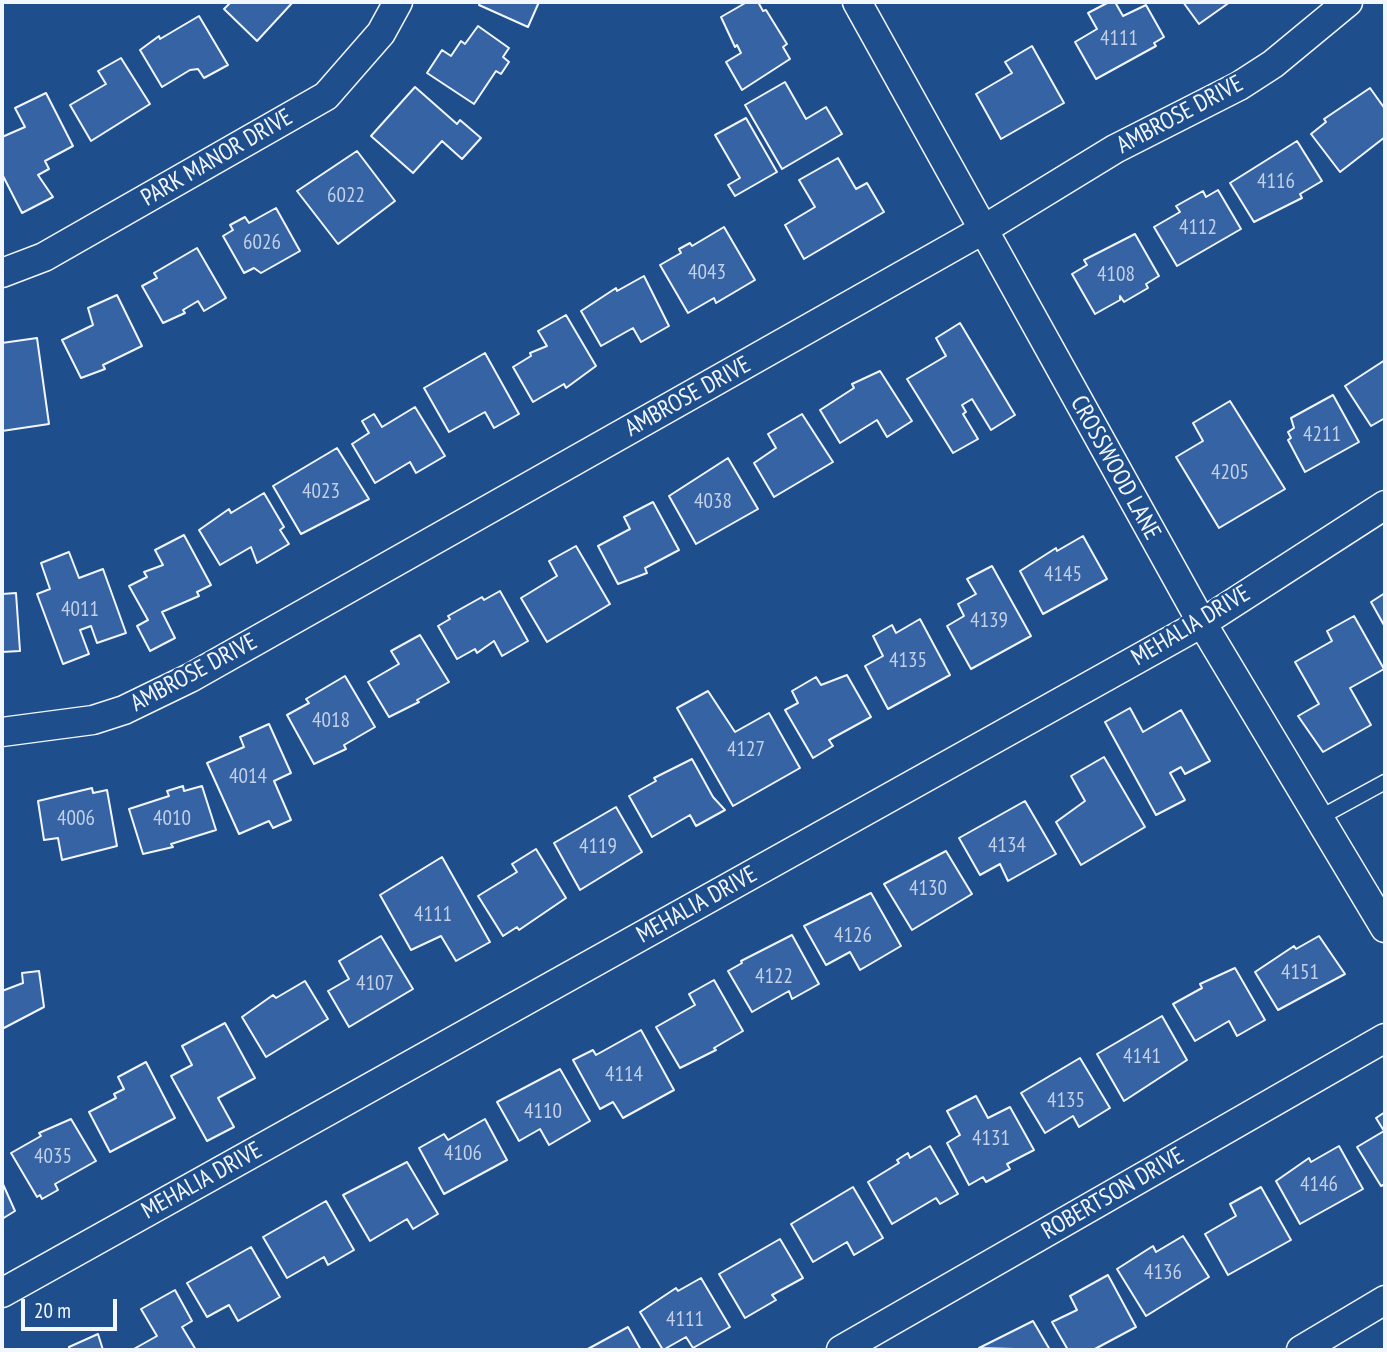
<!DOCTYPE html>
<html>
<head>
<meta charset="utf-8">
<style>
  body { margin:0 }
  #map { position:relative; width:1387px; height:1352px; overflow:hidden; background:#1f4e8c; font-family:"PT Sans Narrow",sans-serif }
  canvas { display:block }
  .frame { position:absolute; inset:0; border:4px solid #f2f6ff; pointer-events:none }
  .scale { position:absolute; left:21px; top:1299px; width:96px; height:32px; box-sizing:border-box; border:4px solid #f2f6ff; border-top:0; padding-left:9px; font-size:21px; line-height:24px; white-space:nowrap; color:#f2f6ff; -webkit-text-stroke:5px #1f4e8c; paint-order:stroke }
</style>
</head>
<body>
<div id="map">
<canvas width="1387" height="1352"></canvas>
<div class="frame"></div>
<div class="scale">20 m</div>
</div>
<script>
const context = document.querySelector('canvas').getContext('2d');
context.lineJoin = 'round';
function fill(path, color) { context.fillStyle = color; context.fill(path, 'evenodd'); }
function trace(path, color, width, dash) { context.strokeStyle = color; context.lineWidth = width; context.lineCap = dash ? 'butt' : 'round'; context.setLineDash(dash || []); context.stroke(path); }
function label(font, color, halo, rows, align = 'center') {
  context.font = font + ' "PT Sans Narrow",sans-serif'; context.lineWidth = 5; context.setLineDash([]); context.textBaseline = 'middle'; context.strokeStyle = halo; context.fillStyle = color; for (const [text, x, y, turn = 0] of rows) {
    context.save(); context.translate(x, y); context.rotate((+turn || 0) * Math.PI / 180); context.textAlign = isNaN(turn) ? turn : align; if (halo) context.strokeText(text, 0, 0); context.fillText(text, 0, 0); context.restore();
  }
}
const building = new Path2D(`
  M231 2H293L257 41 224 9Z
  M480 2H539L528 27 479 5Z
  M747 2H758L763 11 766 10 787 44 783 47 790 59 742 90 726 62 741 53 737 45 735 47 721 17Z
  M1109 2H1115L1123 16 1146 5 1164 37 1154 43 1156 46 1096 79 1075 42 1097 29 1088 13Z
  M1183 2H1230L1199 24Z
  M199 16 228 65 204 78 198 69 190 70 162 87 140 50 159 36 160 39Z
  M478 26 509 48 503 57 509 62 501 74 496 71 474 104 427 73 442 50 451 56 461 41 465 44Z
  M1032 46 1064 103 1001 139 976 94 1012 73 1005 62Z
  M121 58 150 104 91 141 70 105 106 84 98 71Z
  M785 82 806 119 826 107 842 134 782 169 745 105Z
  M415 87 457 124 460 120 481 138 462 159 442 141 413 173 371 136Z
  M1370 88 1385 109V137L1340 172 1311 134 1326 122 1324 119Z
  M46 93 73 146 45 161 49 169 38 175 53 197 22 213 2 174V137L25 127 15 108Z
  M746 118 777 172 735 196 728 185 740 178 715 135Z
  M1297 141 1322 181 1300 194 1302 198 1254 222 1230 183Z
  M357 151 395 201 338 244 297 191Z
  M838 158 856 189 867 183 884 212 804 259 785 225 815 207 799 180Z
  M1218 190 1241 229 1177 266 1154 227 1180 212 1176 206 1203 191 1206 197Z
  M276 208 300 251 261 273 254 268 244 273 223 236 233 230 230 225 245 217 249 223Z
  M724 227 755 280 716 303 714 298 688 313 660 265 681 253 679 249 690 243 692 246Z
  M1135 234 1159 276 1146 284 1148 288 1124 302 1120 296V300L1095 314 1072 274 1087 265 1084 260Z
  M197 248 226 298 204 311 198 301 183 310 185 313 163 323 142 286 157 278 154 273Z
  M644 276 669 326 641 342 633 328 601 346 581 311 616 288 617 291Z
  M117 295 142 346 103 365 105 369 81 378 62 340 93 325 88 308Z
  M566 315 596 366 566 388 564 384 533 402 513 367 531 356 530 353 547 346 538 331Z
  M960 323 1015 415 991 430 972 399 962 405 966 412 963 414 978 439 953 453 907 379 946 356 936 338Z
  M37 338 49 424 2 431V343Z
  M485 353 519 414 494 428 485 412 449 432 424 388Z
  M1385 360V418L1371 426 1345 386Z
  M880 371 912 421 887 437 877 420 840 443 820 410 854 388 852 384Z
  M1333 395 1359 442 1305 472 1288 440 1291 438 1288 432 1294 428 1291 418Z
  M1230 401 1285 489 1219 528 1176 457 1203 441 1193 423Z
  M415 407 445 456 416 473 410 462 375 483 352 444 369 433 362 421 374 414 382 427Z
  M802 414 833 462 774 497 754 463 776 448 768 434Z
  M337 448 369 499 301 534 273 486Z
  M728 458 758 509 696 544 669 496Z
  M264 493 284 527 280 530 289 544 257 563 251 547 220 565 199 530 229 509 231 513Z
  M653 502 679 550 645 568 647 573 618 584 598 546 630 529 624 517Z
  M184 535 211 585 197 592 199 596 162 612 175 638 150 651 137 626 148 620 129 586 147 577 144 572 163 565 155 550Z
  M1083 536 1107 579 1043 614 1020 571 1056 548 1057 551Z
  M576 546 610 604 547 642 521 598 557 576 549 561Z
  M69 552 79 578 103 569 126 633 97 643 91 626 80 630 89 654 63 664 37 594 50 589 41 563Z
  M992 566 1031 636 971 669 947 626 964 616 958 604 976 594 967 579Z
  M500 591 528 641 502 656 494 641 477 653 475 649 457 659 438 626 450 619 448 616 482 597 484 600Z
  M16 593 20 651 2 652V594Z
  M1385 593V627L1371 602Z
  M1354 616 1384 669 1350 688 1371 725 1323 752 1298 716 1319 704 1295 662 1332 641 1327 631Z
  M920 619 950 675 888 709 865 666 883 656 873 636 892 625 896 633Z
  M420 635 449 682 417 700 419 702 389 717 368 682 399 664 391 651Z
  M847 675 871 717 829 740 833 746 813 758 785 710 798 703 792 691 816 677 821 685Z
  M345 676 375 727 344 745 346 749 314 764 287 715 309 703 306 699Z
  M708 691 735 732 769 713 800 768 733 806 677 708Z
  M1130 708 1143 732 1181 710 1210 761 1185 774 1181 767 1170 773 1185 800 1156 815 1105 722Z
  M269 724 291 773 274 781 291 820 273 828 269 821 239 834 207 763 244 747 240 737Z
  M1104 757 1145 827 1081 865 1056 822 1085 801 1071 776Z
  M692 759 713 797 725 810 696 826 690 815 652 837 629 796 656 781 654 778Z
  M183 786 184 791 202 786 216 830 171 844 173 847 143 854 129 809 169 796 167 791Z
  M92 788 93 793 107 790 117 846 62 860 58 838 44 840 38 801Z
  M1025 801 1056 854 1008 881 1000 864 980 875 959 838Z
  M616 807 642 852 580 890 554 843Z
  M536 849 566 898 519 930 517 927 503 936 478 896 517 872 512 864Z
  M946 851 972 894 912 930 884 884Z
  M442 857 490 942 456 961 441 936 411 950 380 895Z
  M871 893 901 946 860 970 850 952 826 965 804 926Z
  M792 935 819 984 792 999 789 991 752 1012 728 971 742 963 741 961Z
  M381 936 413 989 349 1027 328 991 349 979 339 961Z
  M1319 936 1345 974 1278 1010 1255 972 1294 946 1296 949Z
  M1235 968 1265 1020 1237 1036 1229 1021 1195 1041 1173 1004 1202 988 1200 984Z
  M39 971 44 1007 2 1029V991L23 983 22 973Z
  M714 980 743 1031 714 1048 716 1050 680 1068 656 1027 695 1005 689 994Z
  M305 981 328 1019 266 1057 242 1017 273 995 276 998Z
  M1162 1016 1187 1060 1124 1101 1097 1054Z
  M225 1023 255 1078 218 1098 234 1127 207 1141 171 1076 192 1065 182 1046Z
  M641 1030 674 1090 623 1118 613 1102 600 1109 573 1060 593 1050 596 1055Z
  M1080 1058 1110 1108 1079 1127 1073 1116 1045 1133 1021 1093Z
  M146 1062 175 1118 110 1152 89 1112 116 1098 114 1094 124 1089 118 1077Z
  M560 1069 590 1121 549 1145 540 1129 519 1141 497 1102Z
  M976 1096 988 1118 1010 1107 1034 1150 1007 1164 1010 1169 986 1182 983 1177 969 1185 947 1143 960 1135 947 1111Z
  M1385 1112V1184L1381 1186 1357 1147 1384 1131 1376 1118Z
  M71 1119 96 1161 55 1184 58 1190 42 1199 40 1195 37 1197 11 1153 41 1136 39 1133Z
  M485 1119 507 1160 444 1194 419 1148 444 1134 448 1140Z
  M930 1146 958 1194 940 1204 936 1198 892 1224 868 1182 899 1163 897 1160 908 1153 910 1158Z
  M1339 1146 1363 1189 1300 1224 1276 1181 1309 1158 1311 1162Z
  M407 1162 438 1214 413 1229 407 1219 370 1241 343 1195Z
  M2 1182 15 1211 2 1219Z
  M853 1187 883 1238 854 1255 847 1242 813 1262 791 1224Z
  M1261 1187 1291 1240 1228 1275 1205 1234 1236 1216 1230 1204Z
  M326 1201 354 1250 328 1265 324 1257 287 1278 263 1237Z
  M1183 1236 1209 1277 1146 1316 1117 1269 1153 1246 1156 1252Z
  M780 1239 803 1278 772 1295 776 1300 745 1318 719 1274Z
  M251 1247 280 1297 238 1321 229 1305 207 1317 187 1283Z
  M1108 1275 1136 1327 1093 1350H1068L1052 1322 1077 1310 1070 1296Z
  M701 1278 730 1327 693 1348 686 1337 663 1350 640 1312 676 1288 678 1291Z
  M175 1290 192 1321 182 1327 196 1350H132L157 1336 141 1309Z
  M1033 1321 1050 1350 979 1348Z
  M628 1327 641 1350H586Z
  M98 1334 103 1350H69V1347Z`);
fill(building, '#3563a3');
trace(building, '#f2f6ff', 2);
const service = new Path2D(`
  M1319 818 1385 782`);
const minor = new Path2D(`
  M857 2 1202 623 1385 928
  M2 273 44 257 326 96 381 33 398 2
  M2 732 93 720 124 710 190 678 981 231 1115 149 1239 86 1273 64 1348 2
  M2 1293 1202 623 1385 505
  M841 1350 1385 1038
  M1301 1350 1385 1300`);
trace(service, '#f2f6ff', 17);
trace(minor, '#f2f6ff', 31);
trace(service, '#1f4e8c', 14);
trace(minor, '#1f4e8c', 28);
label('21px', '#c3d1e8', null, [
  ["4111",1119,39],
  ["4116",1276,182],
  ["6022",346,196],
  ["4112",1198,228],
  ["6026",262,243],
  ["4043",707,273],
  ["4108",1116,275],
  ["4211",1322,435],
  ["4205",1230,473],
  ["4023",321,492],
  ["4038",713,502],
  ["4145",1063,575],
  ["4011",80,610],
  ["4139",989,621],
  ["4135",908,661],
  ["4018",331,721],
  ["4127",746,750],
  ["4014",248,777],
  ["4006",76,819],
  ["4010",172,819],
  ["4134",1007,846],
  ["4119",598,847],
  ["4130",928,889],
  ["4111",433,915],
  ["4126",853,936],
  ["4151",1300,973],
  ["4122",774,977],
  ["4107",375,984],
  ["4141",1142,1057],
  ["4114",624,1075],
  ["4135",1066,1101],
  ["4110",543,1112],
  ["4131",991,1139],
  ["4106",463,1154],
  ["4035",53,1157],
  ["4146",1319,1185],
  ["4136",1163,1273],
  ["4111",685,1320]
]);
label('24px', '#f2f6ff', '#1f4e8c', [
  ["AMBROSE DRIVE",1180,115,-28],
  ["PARK MANOR DRIVE",217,158,-30],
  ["AMBROSE DRIVE",688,397,-29],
  ["CROSSWOOD LANE",1115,468,61],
  ["MEHALIA DRIVE",1191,626,-31],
  ["AMBROSE DRIVE",194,673,-28],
  ["MEHALIA DRIVE",697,905,-29],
  ["MEHALIA DRIVE",202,1181,-29],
  ["ROBERTSON DRIVE",1113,1194,-30]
]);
</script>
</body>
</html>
